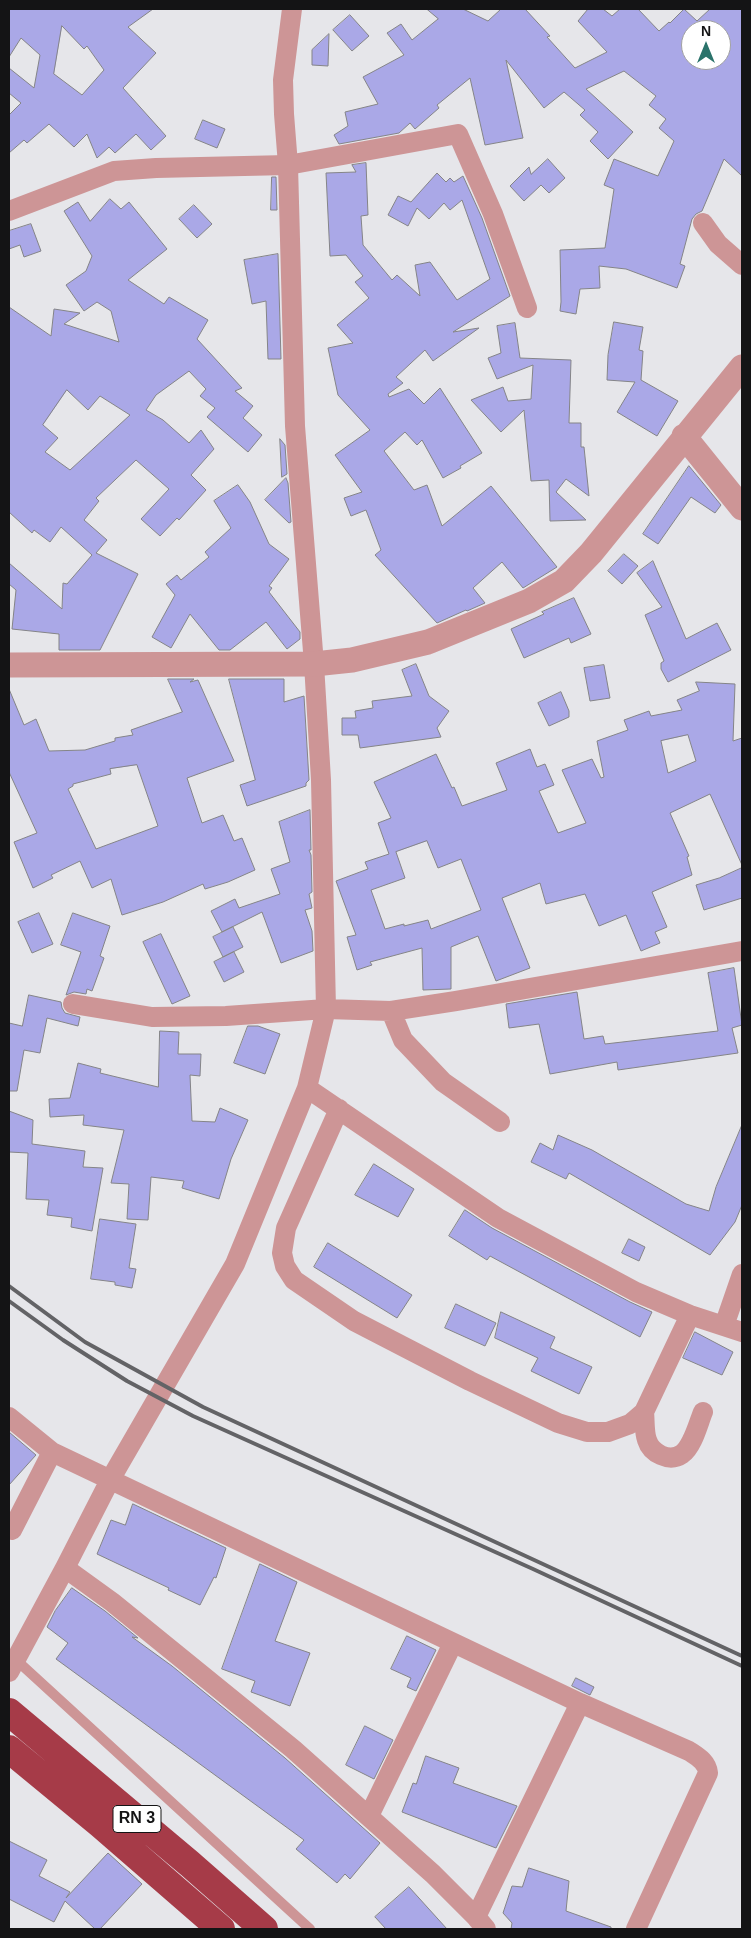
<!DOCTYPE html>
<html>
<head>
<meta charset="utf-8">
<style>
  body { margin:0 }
  #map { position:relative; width:751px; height:1938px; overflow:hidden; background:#e6e6ea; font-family:Helvetica,sans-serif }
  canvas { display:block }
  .frame { position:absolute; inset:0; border:10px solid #141415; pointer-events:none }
  .north { position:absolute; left:681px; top:20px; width:50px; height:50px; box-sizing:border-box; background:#fff; border:1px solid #a1a1a1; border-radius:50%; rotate:0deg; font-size:14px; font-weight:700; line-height:20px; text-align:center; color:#141415 }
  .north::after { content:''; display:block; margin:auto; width:18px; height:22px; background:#2b736b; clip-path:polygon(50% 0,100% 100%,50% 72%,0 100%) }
</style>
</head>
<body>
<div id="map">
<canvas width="751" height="1938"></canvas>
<div class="frame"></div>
<div class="north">N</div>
</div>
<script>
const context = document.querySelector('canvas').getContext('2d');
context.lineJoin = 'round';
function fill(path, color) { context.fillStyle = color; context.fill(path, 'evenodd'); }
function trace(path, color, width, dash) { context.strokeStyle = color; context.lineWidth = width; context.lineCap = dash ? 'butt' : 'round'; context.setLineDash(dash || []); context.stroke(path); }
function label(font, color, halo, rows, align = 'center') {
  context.font = font + ' Helvetica,sans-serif'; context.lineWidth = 4; context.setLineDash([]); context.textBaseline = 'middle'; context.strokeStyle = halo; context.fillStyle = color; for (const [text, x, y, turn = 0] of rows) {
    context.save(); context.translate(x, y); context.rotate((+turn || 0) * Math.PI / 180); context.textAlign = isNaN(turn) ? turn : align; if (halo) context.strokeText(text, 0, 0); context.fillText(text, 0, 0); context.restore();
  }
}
const building = new Path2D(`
  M9 9H153L128 27 156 53 123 88 166 136 151 150 136 134 115 153 109 147 97 158 87 134 74 147 49 124 27 143 24 140 9 153V115L21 103 9 93V68L34 88 40 55 21 38 9 57ZM62 26 84 49 87 46 104 70 82 95 54 74Z
  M427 9H463L488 21 501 9H525L550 36 547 37 575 68 607 52 578 21 588 9H603L612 16 620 9H638L659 31 669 22 670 23 684 9 697 21 710 9H742V176L724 159 702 211 696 214 692 219 680 264 685 266 677 288 626 269 599 266 600 288 580 289 576 314 560 311 561 302 560 250 605 248 614 189 604 185 614 159 658 176 674 141 659 128 666 119 649 105 656 96 624 71 586 89 633 132 608 159 590 141 598 132 580 115 585 110 564 92 544 108 506 60 523 138 485 145 470 78 437 105 439 108 415 129 410 123 399 133 339 144 334 135 348 126 345 112 378 104 363 77 404 55 387 33 401 24 412 40 438 19ZM691 30H721V60H691Z
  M350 15 369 36 352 51 333 30Z
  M329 34 328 66 312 65V50Z
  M203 120 225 129 217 148 195 139Z
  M548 159 565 178 549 193 541 185 524 201 510 186 529 167 531 174Z
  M366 163 368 215 361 216 363 245 392 280 397 275 420 296 415 265 430 262 457 300 490 279 462 200 450 210 444 203 429 219 417 208 408 226 388 215 398 196 411 202 437 173 446 182 450 178 454 182 463 176 482 218 510 296 453 332 479 328 433 361 425 350 396 377 403 383 388 394 389 397 409 389 424 404 440 388 482 453 460 466 461 468 443 478 422 440 417 445 405 432 384 451 414 490 427 485 442 526 491 486 557 567 523 588 502 562 473 588 485 603 467 611 466 610 437 623 375 555 381 550 366 510 351 516 344 498 362 492 335 455 370 430 338 395 328 348 353 343 337 325 369 298 355 282 363 276 346 255 330 256 326 173 356 172 352 165Z
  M272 177H276L277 210H271Z
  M110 199 121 209 129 202 167 249 128 280 164 304 169 297 208 320 197 339 242 388 235 391 253 406 243 418 262 435 248 452 207 417 215 408 200 396 206 389 189 371 156 395 146 410 163 420 189 443 201 430 214 449 191 475 206 490 179 520 177 518 160 536 141 519 169 489 136 460 96 498 99 501 84 520 107 540 96 553 138 574 100 650H59V634L12 629 16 590 9 584V563L62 609 63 583 67 584 92 555 61 527 50 542 34 530 32 533 9 512V307L51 336 54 309 80 313 64 324 119 342 111 311 97 302 84 311 66 285 86 271 92 256 64 211 78 202 90 221ZM67 390 88 410 100 396 130 415 70 470 45 452 58 438 43 425Z
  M194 205 212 224 197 238 179 219Z
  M31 224 41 251 24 257 20 245 9 249V231Z
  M278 254 281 359H268L266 301 252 304 244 260Z
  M614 322 643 327 639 350 643 351 641 380 678 401 657 436 617 412 635 382 607 380 608 355Z
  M515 323 520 358 571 360 569 423H581V447H584L589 496 566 479 556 492 586 520 550 521 549 480 531 481 524 410 501 432 471 400 503 387 508 401 531 399 533 365 497 379 488 358 501 353 497 326Z
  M280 439 285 445 287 474 282 477Z
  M689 466 721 505 715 513 691 497 658 544 643 534Z
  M286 478 288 483 291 522 289 523 265 500Z
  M238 485 250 502 269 544 289 559 269 586 272 588 269 592 300 632V639L287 649 266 622 230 650H219L190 614 171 648 152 637 175 595 166 584 177 575 181 580 209 557 205 552 231 528 214 501Z
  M624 554 638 566 622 584 608 571Z
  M653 561 686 639 717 623 731 650 668 682 661 669V663L664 661 645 615 662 607 637 573Z
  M574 598 591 634 571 643 569 638 524 658 511 629 544 614 542 612Z
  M416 664 429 696 449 711 437 728 441 737 360 748 358 735H342V718H356L355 711 373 708 372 701 412 696 402 670Z
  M604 665 610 698 590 701 584 668Z
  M168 679H194L190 682 198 680 234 761 187 778 202 823 223 815 234 841 242 838 255 870 228 882 205 889 203 884 163 902 122 915 111 879 92 888 80 861 51 875 53 878 33 888 14 842 37 833 9 772V689L24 725 36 719 49 751 85 750 115 741V738L133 735 131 730 182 712ZM137 765 158 826 96 849 68 789 73 786V784L111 774 110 769Z
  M229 679H284V702L304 696 309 780 306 783V786L247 806 240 785 255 780Z
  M696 682 735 684 733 741 742 738V865L710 794 670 813 689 856 687 857 692 875 652 892 667 927 655 932 660 943 641 951 626 915 599 926 585 894 546 904 540 883 502 898 530 968 496 981 478 936 451 947V989L423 990 422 948 370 962 372 965 357 970 347 937 356 935 336 881 368 869 365 862 389 854 378 823 391 818 374 782 436 754 452 788 454 787 462 806 507 790 496 763 530 749 537 767 545 764 554 785 539 791 558 833 586 823 562 770 592 759 601 778 604 777 597 741 628 730 624 720 649 711 651 716 682 710 677 700 699 691ZM688 735 696 761 668 773 661 741ZM427 841 438 868 461 859 481 910 431 929 428 920 404 926V924L385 929 371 890 405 878 396 852Z
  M561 692 569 711V717L549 726 538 703Z
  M310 810 311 850H309L311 855 312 892 309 894 312 908 305 910 312 931 313 951 281 963 262 912 222 932 211 911 235 899 239 908 280 894 271 869 290 862 279 822Z
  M742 868V898L704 910 696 885 719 878Z
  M39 913 53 944 32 953 18 922Z
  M73 913 110 926 100 956 104 958 92 991 87 989 86 994 74 992 66 995 81 952 61 945Z
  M233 927 243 947 223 957 213 937Z
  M161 934 190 996 172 1004 143 942Z
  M234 952 244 972 224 982 214 962Z
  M734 968 742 1025 732 1028 738 1053 618 1070 617 1062 550 1074 539 1024 509 1028 506 1004 577 992 584 1039 603 1036 605 1044 718 1031 708 973Z
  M29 995 61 1002 62 1008 65 1013 80 1017 78 1026 47 1018 40 1053 24 1050 17 1091H9V1023L22 1026Z
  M248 1026H258L280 1034 265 1074 234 1063Z
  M160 1031 179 1032 178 1054H201L200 1076 190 1075 192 1121 215 1122 220 1108 248 1120 231 1159 219 1199 182 1188 184 1181 151 1177 148 1220 127 1219 129 1184 111 1183 124 1130 83 1125 84 1115 50 1117 49 1099 70 1098 78 1063 101 1069 100 1073 158 1087Z
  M9 1111 33 1120 32 1144 85 1151 83 1167 103 1168 92 1231 71 1227 72 1218 47 1215 49 1200 26 1199 28 1153 9 1152Z
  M742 1125V1205L735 1222 710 1255 569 1173 566 1179 531 1162 540 1143 553 1150 558 1135 592 1150 686 1204 709 1211 716 1187Z
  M374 1164 414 1189 398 1217 355 1195Z
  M465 1210 492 1228 630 1302 652 1312 640 1337 490 1256 487 1260 449 1236Z
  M100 1219 136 1224 129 1268 136 1269 132 1288 115 1285V1282L91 1279Z
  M629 1239 645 1247 639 1261 622 1253Z
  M328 1243 412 1295 397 1318 314 1267Z
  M456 1304 496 1323 485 1346 445 1328Z
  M501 1312 555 1337 550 1348 592 1367 579 1394 531 1371 538 1358 495 1338Z
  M695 1332 733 1352 722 1375 683 1358Z
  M9 1432 36 1455 9 1485Z
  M133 1504 226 1548 216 1578 214 1577 200 1605 168 1590 169 1588 97 1554 111 1520 125 1525Z
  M260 1564 297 1582 275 1641 310 1653 290 1706 251 1692 255 1681 222 1669Z
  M72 1588 105 1611 138 1638 132 1637 172 1666 285 1758 380 1843 350 1879 345 1874 337 1883 296 1849 304 1840 56 1659 68 1643 47 1627 55 1611Z
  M407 1636 436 1650 416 1691 407 1687 411 1678 391 1669Z
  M576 1678 594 1687 590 1695 572 1686Z
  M365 1726 393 1740 374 1779 346 1765Z
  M426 1756 459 1768 453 1783 517 1806 496 1848 402 1812 413 1783 416 1784Z
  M9 1841 47 1860 39 1876 70 1892 66 1898 108 1853 142 1884 100 1929H95L65 1901 54 1922 9 1899Z
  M529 1868 569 1881 566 1911 611 1927V1929H511L512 1923 503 1913 512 1886 522 1887Z
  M409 1887 447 1929H386L375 1917Z`);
fill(building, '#aaa8e7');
trace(building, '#848487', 1);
trace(new Path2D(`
  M13 1657 310 1929`), '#cd9596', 10);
trace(new Path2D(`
  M292 9 283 80 284 114 288 165 295 426 314 664 321 780 326 1009 307 1088 235 1264 110 1480 65 1568 112 1602 293 1749 433 1874 476 1917 486 1929
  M9 211 114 171 156 168 288 165 458 134 493 214 527 308
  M703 223 718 244 742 265
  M73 1004 152 1017 226 1016 326 1009 391 1011 456 1001 742 951
  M391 1011 403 1040 443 1082 500 1122
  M307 1088 498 1218 636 1292 690 1315 742 1332
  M339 1109 286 1228 282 1253 285 1266 294 1280 354 1321 470 1381 558 1423 587 1432H608L630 1424 644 1412 690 1315
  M724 1326 742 1274
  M644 1412C645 1420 644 1432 647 1440 651 1453 669 1463 682 1454 693 1446 698 1424 703 1412
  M9 1417 52 1452 580 1703 689 1751C698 1757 707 1762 708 1773L636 1929
  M9 1528 12 1530 52 1452
  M9 1672 65 1568
  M369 1816 453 1643
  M476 1917 580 1703`), '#cd9596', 20);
trace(new Path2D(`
  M684 436 742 508
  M9 665 314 664 352 660 428 642 529 601 564 581 591 553 742 367`), '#cd9596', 25);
trace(new Path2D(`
  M9 1712 190 1864 264 1929
  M9 1749 100 1824 221 1929`), '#a63b48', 28);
trace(new Path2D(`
  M9 1286 85 1342 203 1407 742 1656
  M9 1301 63 1340 127 1381 193 1416 533 1569 742 1666`), '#636366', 4);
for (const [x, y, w] of [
  [137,1819,48]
]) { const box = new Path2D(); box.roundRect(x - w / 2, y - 13.5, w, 27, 4); context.fillStyle = '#fff'; context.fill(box); trace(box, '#141415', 1); }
label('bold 16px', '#141415', null, [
  ["RN 3",137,1819]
]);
</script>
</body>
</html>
